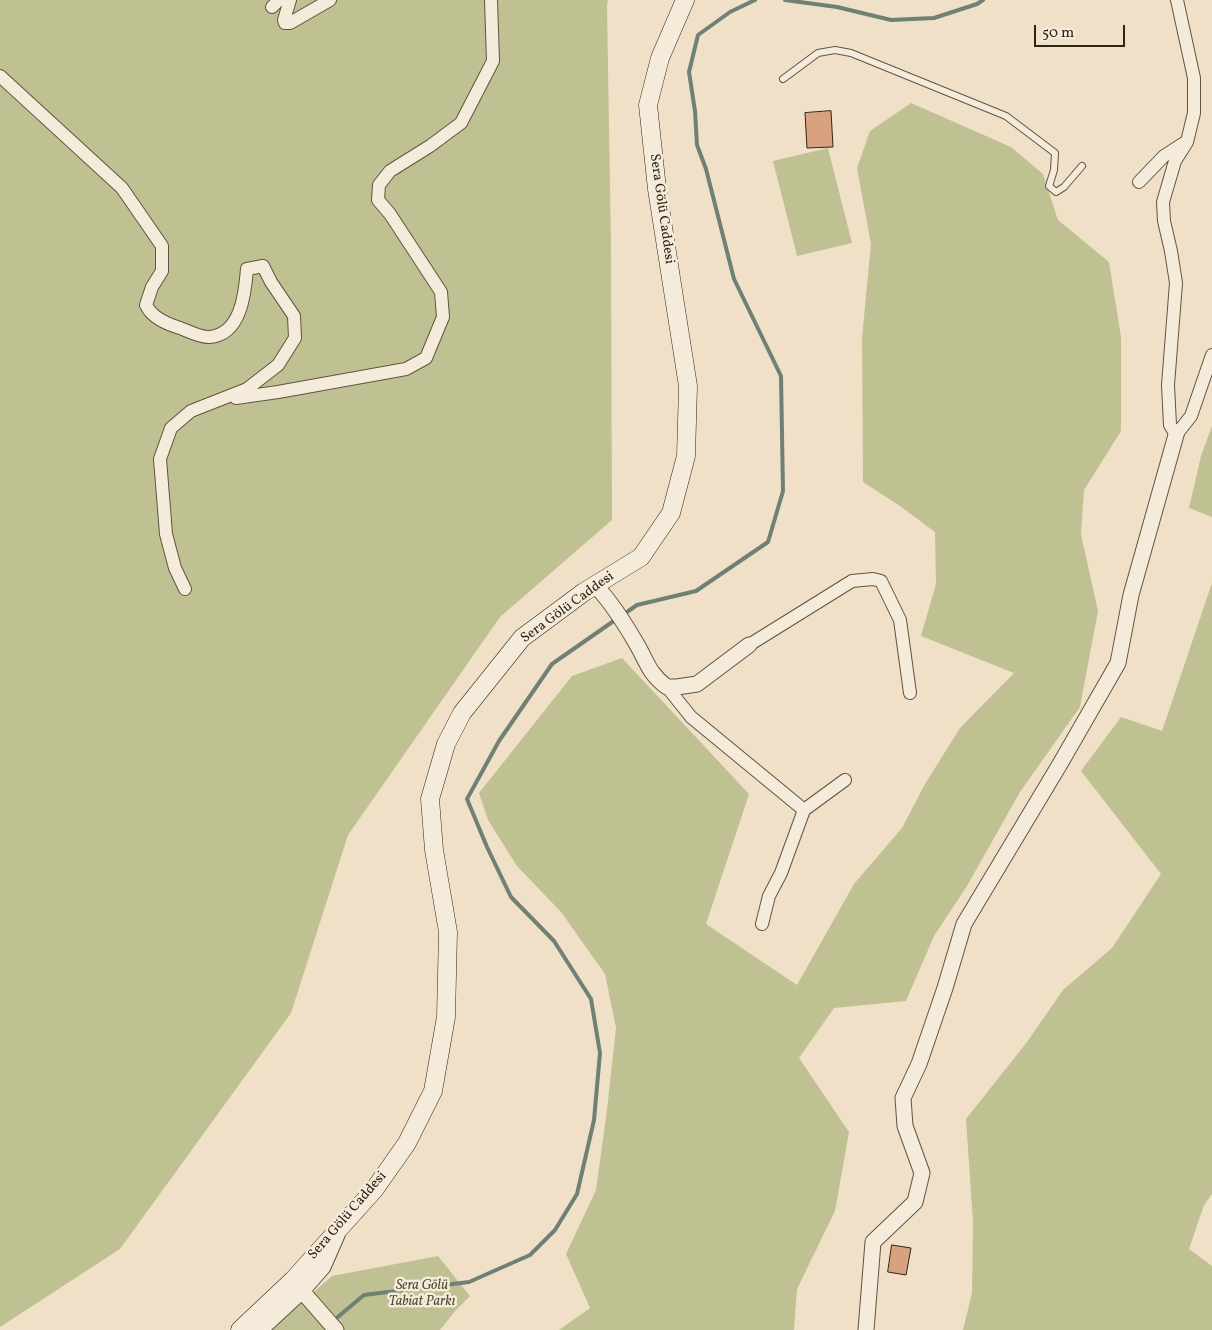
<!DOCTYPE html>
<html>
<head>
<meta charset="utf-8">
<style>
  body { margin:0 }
  #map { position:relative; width:1212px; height:1330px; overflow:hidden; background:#f0e0c8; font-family:Vollkorn,serif }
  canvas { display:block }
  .scale { position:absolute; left:1034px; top:25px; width:91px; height:22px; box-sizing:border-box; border:2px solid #312414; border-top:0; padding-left:6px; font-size:15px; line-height:18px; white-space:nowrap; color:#312414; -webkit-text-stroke:4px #f5ebdb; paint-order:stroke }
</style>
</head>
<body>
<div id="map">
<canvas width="1212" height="1330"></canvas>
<div class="scale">50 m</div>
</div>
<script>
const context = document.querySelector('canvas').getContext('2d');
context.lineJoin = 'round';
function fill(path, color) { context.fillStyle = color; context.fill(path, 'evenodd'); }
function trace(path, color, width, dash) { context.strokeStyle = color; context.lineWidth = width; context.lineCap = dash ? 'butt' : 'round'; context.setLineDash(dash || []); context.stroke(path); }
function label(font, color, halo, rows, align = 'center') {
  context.font = font + ' Vollkorn,serif'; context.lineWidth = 5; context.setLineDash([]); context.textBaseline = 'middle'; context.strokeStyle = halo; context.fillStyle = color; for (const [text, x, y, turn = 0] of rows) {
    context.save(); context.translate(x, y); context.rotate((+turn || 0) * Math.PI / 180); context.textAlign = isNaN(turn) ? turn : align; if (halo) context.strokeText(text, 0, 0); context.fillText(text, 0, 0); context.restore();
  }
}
fill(new Path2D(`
  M0 0H608L607 6 611 244 612 520 500 617 348 835 291 1013 120 1249 0 1327Z
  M911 103 1011 147 1043 174 1058 220 1109 262 1121 337V431L1084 490 1081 534 1098 611 1080 707 1020 792 967 886 934 936 906 1001 834 1008 799 1058 849 1132 835 1211 797 1289 794 1330H559L590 1308 566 1254 596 1190 607 1110 616 1028 605 974 561 912 517 866 488 820 479 793 572 676 622 658 749 794 706 924 797 985 854 884 902 828 925 784 960 728 1014 673 921 636 936 584 935 532 900 506 863 482 862 338 871 244 857 168 870 131Z
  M828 148 852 243 797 256 773 161Z
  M1212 426V517L1189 508 1201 456Z
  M1212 583V1194L1204 1205 1189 1249 1212 1266V1330H963L972 1293 973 1222 966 1119 1027 1042 1063 990 1112 948 1161 874 1081 771 1121 717 1162 731Z
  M438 1256 470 1296 456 1310 440 1330H270L332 1276Z`), '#bfc192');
trace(new Path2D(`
  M785 0 837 7 891 20 934 18 977 4 983 0
  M624 614 637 605 696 591 768 542 783 491 781 376 734 279 706 169 697 145 695 111 689 72 698 35 730 12 755 0
  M333 1321 364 1295 469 1282 530 1255 555 1230 577 1194 594 1120 600 1053 591 999 554 941 511 897 487 847 467 799 499 741 552 664 618 618`), '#708075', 4);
const building = new Path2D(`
  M831 111 833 147 807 148 805 113Z
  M892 1245 911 1248 906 1275 888 1272Z`);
fill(building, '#d8a280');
trace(building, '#312414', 1);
const service = new Path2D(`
  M783 79 818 53 835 50 851 53 1006 116 1055 153 1054 170 1049 186 1056 192 1064 187 1082 166`);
const minor = new Path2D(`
  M290 0 284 20 285 23H290L330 0
  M1177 0 1194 78V113L1187 142 1175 161 1163 202 1164 221 1171 251 1176 283 1168 385 1170 425 1176 435 1191 416 1212 355
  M272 7 279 0
  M0 76 122 188 162 246V271L152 287 146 305C152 318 167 324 180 328 188 331 201 338 210 337 241 334 245 294 247 269L263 266 271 282 294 316 295 338 278 365 247 389 191 411 171 428 160 459 166 534 175 568 185 589
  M1139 182 1164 156 1184 143
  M236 398 278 392 406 369 426 358 443 317 441 292 390 214 378 200 379 185 390 171 430 146 461 123 493 61 491 0
  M749 645 852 581 873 579 881 581 900 620 910 693
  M667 687 691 717 804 810
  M762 924 769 896 781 873 804 810 845 780`);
const tertiary = new Path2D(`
  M595 585C612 603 624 622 636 643 647 661 648 673 667 687H677L697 684 749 645
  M302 1291 336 1330
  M260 1330 302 1291 323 1267 337 1235
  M866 1330 873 1242 915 1202 922 1173 905 1126 903 1098 919 1064 945 988 964 924 1060 764 1118 663 1131 595 1176 435`);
const secondary = new Path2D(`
  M240 1330 293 1280 374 1190 407 1143 433 1091 446 1017 448 932 434 850 430 799 446 744 462 713 522 638 584 592 641 557 671 513 686 456 688 386 657 189 648 105 660 58 685 0`);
trace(service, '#615341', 8);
trace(minor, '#615341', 14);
trace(tertiary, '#615341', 17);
trace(secondary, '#312414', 19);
trace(service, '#f5ebdb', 6);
trace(minor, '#f5ebdb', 12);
trace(tertiary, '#f5ebdb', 15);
trace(secondary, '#f5ebdb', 18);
label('14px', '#312414', '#f5ebdb', [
  ["Sera Gölü Caddesi",661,209,82],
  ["Sera Gölü Caddesi",568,608,-36],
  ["Sera Gölü Caddesi",348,1216,-49]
]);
label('italic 14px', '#544b34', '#f5ebdb', [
  ["Sera Gölü",422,1286],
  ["Tabiat Parkı",422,1302]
]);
</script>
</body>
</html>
